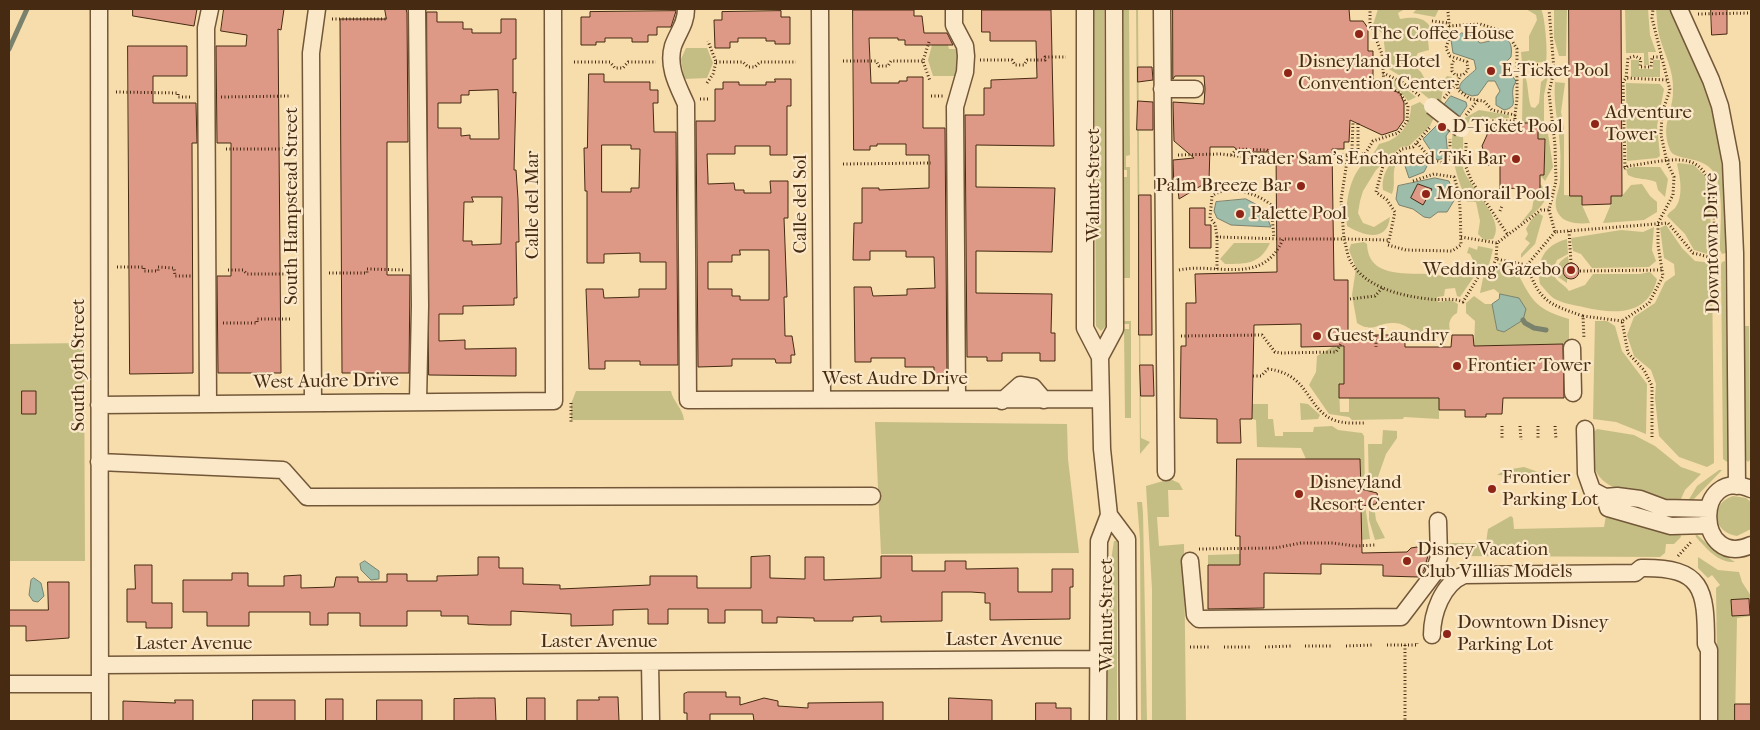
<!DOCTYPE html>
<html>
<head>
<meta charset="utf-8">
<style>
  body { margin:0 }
  #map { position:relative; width:1760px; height:730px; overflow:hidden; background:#f7dcac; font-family:"IM FELL French Canon",serif }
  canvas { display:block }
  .frame { position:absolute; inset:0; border:10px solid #462b12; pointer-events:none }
</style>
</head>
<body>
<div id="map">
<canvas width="1760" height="730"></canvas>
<div class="frame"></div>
</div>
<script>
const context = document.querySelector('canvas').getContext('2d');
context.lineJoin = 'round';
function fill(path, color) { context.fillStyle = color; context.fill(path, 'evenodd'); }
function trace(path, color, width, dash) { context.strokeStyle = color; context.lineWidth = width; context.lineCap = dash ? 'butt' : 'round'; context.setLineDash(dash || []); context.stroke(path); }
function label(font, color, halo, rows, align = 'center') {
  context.font = font + ' "IM FELL French Canon",serif'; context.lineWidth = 4.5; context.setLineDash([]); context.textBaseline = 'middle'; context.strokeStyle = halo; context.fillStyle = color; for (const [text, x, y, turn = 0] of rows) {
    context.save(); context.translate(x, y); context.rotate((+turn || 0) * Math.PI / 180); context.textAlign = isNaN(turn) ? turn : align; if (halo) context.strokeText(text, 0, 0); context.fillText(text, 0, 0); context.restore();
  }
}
fill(new Path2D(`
  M1094 9H1104L1106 326 1101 331 1096 326Z
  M1123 9H1129L1130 155 1126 156V167H1130V278H1124V177H1127V170H1124Z
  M1136 9H1138L1141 438 1150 442 1140 454Z
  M1378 9H1405L1398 13 1400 19C1413 17 1424 16 1431 28L1428 40 1429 50 1418 53 1412 64 1421 72 1428 85H1440L1447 76 1452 77 1448 88 1443 89 1440 108 1404 78 1387 68 1383 34 1373 25Z
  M1417 9H1439L1435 17 1413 13Z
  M1526 9H1541C1545 16 1548 54 1546 62L1522 63 1521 52 1529 51V36L1537 20 1536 15Z
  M1554 9H1567L1566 56H1559L1554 38Z
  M1625 9H1648L1650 35 1656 52H1648L1649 65H1644V53H1626Z
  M1656 9H1669L1673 16C1687 43 1702 71 1711 100 1724 150 1724 202 1726 253L1722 254 1720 250C1720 227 1724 199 1716 177 1708 154 1674 162 1670 150 1660 124 1673 114 1673 91 1674 70 1664 54 1659 35 1657 27 1657 17 1656 9Z
  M932 45H948L949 49H957L959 64 956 76H933L928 60Z
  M686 48H707L713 63 707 78 684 79 681 59Z
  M1631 60H1639V69H1653V60H1660V77H1631Z
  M1523 70C1529 82 1527 95 1531 107L1535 108 1539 103 1541 82 1548 76 1544 95V129L1522 123Z
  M1394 80 1416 97 1408 101 1400 91 1390 85Z
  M1555 82 1565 83 1561 112 1564 128V195L1582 196V205L1590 223C1579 224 1564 224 1558 213 1552 201 1560 191 1560 179 1560 169 1561 158 1560 148 1559 125 1553 105 1555 82Z
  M1626 83 1660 84 1664 89 1657 126 1660 156 1657 158 1627 161Z
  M1420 102 1435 115 1430 126 1409 146 1401 147 1376 170 1363 191 1360 201 1358 213 1363 223 1374 227 1390 217C1387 243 1364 236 1347 226 1345 207 1348 180 1362 165 1369 157 1374 154 1379 144 1399 140 1411 125 1411 106Z
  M1479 110 1509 115V118L1473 119 1464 126 1460 124 1463 119Z
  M1453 130 1463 137C1464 146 1461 159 1463 168 1469 188 1507 220 1493 239L1484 240 1478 234 1480 221 1476 202H1467C1458 180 1449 155 1453 130Z
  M1538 133 1548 134 1553 167 1545 181 1540 175 1544 174 1545 139H1538Z
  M1401 151 1397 160 1404 166H1395C1392 176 1396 184 1392 194L1383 190C1381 173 1390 164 1401 151Z
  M1679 163 1694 165 1705 176 1710 189 1711 255 1694 250 1685 234 1667 216C1669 212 1672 211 1675 208 1684 197 1680 176 1677 164Z
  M1634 167H1660L1668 179 1665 197 1658 190 1656 182C1647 178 1637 180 1628 175L1626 169Z
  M1540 184C1558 199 1531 215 1520 224L1532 209 1535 192H1540Z
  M1642 184 1650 196 1657 202V212L1644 220 1603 223 1611 204V196H1622L1631 185Z
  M1538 213 1543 216 1535 244 1521 258V254L1530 243 1525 239 1528 234 1526 229 1531 220Z
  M1666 225 1682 248 1695 261 1712 263 1714 463 1707 467 1679 457 1659 436 1655 398 1656 384 1651 370 1634 356 1627 335 1634 317 1655 303 1665 282 1675 275 1674 264 1664 258 1660 228Z
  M1654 227 1652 250 1656 261 1649 267 1592 268 1581 254 1573 251 1571 238 1621 230 1643 232Z
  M1567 239 1568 254 1557 260C1547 280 1561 280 1569 291L1585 285 1593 274H1640L1650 272 1657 279C1648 317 1613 314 1583 307 1575 305 1565 304 1557 300 1550 297 1545 289 1540 284 1536 261 1544 245 1567 239Z
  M1364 242 1367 244C1368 277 1403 273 1427 274 1439 274 1450 280 1462 275 1469 271 1471 267 1473 260L1470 254 1467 253 1469 247 1477 250 1478 246 1493 249 1489 265 1480 268 1460 297 1457 296 1455 288 1445 289 1444 296 1437 297 1438 302 1451 300 1458 304 1457 313C1450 317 1448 323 1450 330 1420 352 1417 324 1394 323 1377 322 1374 334 1357 323L1352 295 1356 268 1349 250 1351 244Z
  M1234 243H1270C1260 264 1247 264 1225 264L1220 259Z
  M1568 256 1569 263 1563 267V274L1567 278V283L1558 277C1555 267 1559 261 1568 256Z
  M1725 261 1729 459 1727 462 1723 459 1721 265 1722 262Z
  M1499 263 1515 268C1532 300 1533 308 1569 319V344L1474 346 1475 321 1466 313V303L1474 296 1485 304H1492L1497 330 1504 332 1523 320 1519 298 1500 294 1494 289 1480 293 1484 273 1496 267Z
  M1124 321H1131V418H1125L1124 329H1129V324H1124Z
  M1595 321H1607L1615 326 1622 351 1647 384 1646 434 1616 422 1593 419Z
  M1744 326H1749L1750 460 1748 462 1746 460Z
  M84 343 85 561H9V344Z
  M1334 346 1344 347V384H1339L1340 412H1349V398H1439V419L1404 417 1403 419 1352 420 1349 417 1329 414 1309 385 1316 372 1317 356Z
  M576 391H671C673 402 683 408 684 420H571V404Z
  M1300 403 1308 404 1320 415 1318 419 1301 420Z
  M1252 404H1268V419H1273L1275 436H1283V432H1313L1314 427 1332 426 1338 430 1362 433 1364 436 1365 491H1361L1360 459H1306L1301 448 1257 447 1256 420 1252 419Z
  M875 422 1067 424 1068 459 1079 553 881 554Z
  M1597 429 1634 435 1655 446 1681 467 1701 474 1685 490 1680 501C1668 500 1657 497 1645 495 1604 489 1589 479 1590 435Z
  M1383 430 1397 431V438L1386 454 1373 491H1369L1368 444H1382Z
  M1524 467 1541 473V477L1497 475 1505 470Z
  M1719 470H1722L1692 501H1688L1697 486Z
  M1170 479 1179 483 1183 490H1168L1169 517H1157L1159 546 1184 544 1186 721H1152V589L1146 486Z
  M1733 496 1746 498 1751 502V529L1737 536C1712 532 1709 504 1733 496Z
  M1137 502H1142L1143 513 1147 721H1141L1140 540Z
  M1361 505H1365L1370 539 1350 541 1362 535Z
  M1369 505H1374L1376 520 1385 538 1375 540 1369 520Z
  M1511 516 1513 518 1514 529 1604 527 1606 516 1680 530 1681 537 1674 544H1666L1665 553 1660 557 1450 556V543H1486L1488 529Z
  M1695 533 1712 548 1735 562C1718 563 1707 549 1696 537Z
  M1114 541H1117V721H1108L1107 586Z
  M1240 554V565H1208V555Z
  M1698 557 1718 570 1739 572 1742 582 1751 596V616L1737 618 1735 721H1718L1716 588 1720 585 1712 575 1708 578 1698 568Z`), '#c5be84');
const water = new Path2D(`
  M1462 33 1472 36 1480 43C1492 42 1515 28 1511 57L1505 63 1506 68 1516 81C1515 84 1513 86 1513 89 1511 99 1519 107 1504 110L1496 105V97L1500 91 1495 81H1488L1478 95 1472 96C1446 88 1468 78 1476 69L1474 60 1453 53 1451 40Z
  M1451 96 1466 102 1467 106 1446 136 1448 157 1437 160 1423 139 1438 124 1443 106Z
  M1424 158 1427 166 1424 172 1409 178 1403 160Z
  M1435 178 1449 181 1455 199 1447 212H1438L1430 218 1424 217 1413 209 1399 205 1396 199 1398 186Z
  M1246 199 1263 208 1271 227 1231 225 1217 218 1214 211 1216 202Z
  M1500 294 1519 298 1526 309 1523 320 1504 332 1497 330 1492 304 1499 299Z
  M365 561 379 571V579L371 580 361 570 360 564Z
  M34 578 41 583 44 596 38 602 33 601 29 595 31 580Z`);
fill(water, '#9dbcaa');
trace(water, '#7a826d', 1);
trace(new Path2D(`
  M9 49 27 9
  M1523 320 1525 323 1534 328 1546 330`), '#7a826d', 5);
const building = new Path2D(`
  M133 9H197L194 26 133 16Z
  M224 9H284L281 30 278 29 281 373H218L217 276H231V143H217L216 46H246L247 35 221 31Z
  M385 9H406L407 13 408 142H387V275H410L409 373H342L340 19H386Z
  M1173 9H1349L1350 21H1363L1368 28V51H1373V83L1400 93 1404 103V120L1397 130 1382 135 1350 120 1349 142H1344V149H1332L1334 280H1348V335H1405V347H1451L1452 335H1473L1474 346 1563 344 1564 398H1503L1502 414H1486V417H1465V410H1439V398H1339V384H1344V346L1301 347V324L1254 325 1252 419H1240L1241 443H1217V419L1180 418 1181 346H1186V303H1196L1195 274 1277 272 1276 152H1240L1234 147H1210L1209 181 1179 199 1178 190 1174 189 1173 160 1194 158 1174 141 1173 102 1204 104 1205 89 1204 76H1175L1173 79Z
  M1569 9H1621L1622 196H1611V204L1582 205V196H1570Z
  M1711 9H1727V34L1712 35Z
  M853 10H914V16H922L924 33H947L953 45H905V40H898V38H869L871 83H899V81H907V77H923V128H945L947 374H934V367H905V358H871V362H855L854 287H871L873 296 907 295V289L935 288 934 257H906V251H870V260H853L854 223H862V188H879V190L929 188V155H906V144H877V146H870V150H854Z
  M982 10H1051L1054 146 976 145V187L1055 188 1052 252 976 251V293L1052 294 1051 333H1055V361H1040V353H1002V361H987V357H967L965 115H984V88H991V80L1037 78 1036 41H990V32H982Z
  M676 11 671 27H657V35H648V42H632V38H605V42H596V45H581V17H590V12Z
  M781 11V17H790V44H775V41H766V38H738V42H730V48H715L714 20H722V12Z
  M427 12H437V22H463V29H472V33H501V19H516V59H513V93L516 92 514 170H516L518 199 519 242H516L517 298H514V305L463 306V314H439V341L465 340V349L516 348V376L429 375ZM498 90 499 139H470V135L461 136V128H438V103H461V95H469V91ZM472 197H502L501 244 472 245V241H463L464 202H473Z
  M128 46H187V76H153V103H196L197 143H192L193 373 130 374Z
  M1138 67H1152L1153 80 1138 82Z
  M589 74H604V82H650V90H658V103H653L654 132H676L678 365H640V361H605V369H589L586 289H603L604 298 639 297V289H666V262H640V253L604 254V263H587V191H585L584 148H587ZM602 145H631V149H640L639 188H631V192H602Z
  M775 79H791V106H787V155H770V146H735V154H707L708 179V184L734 183 735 190H744V193H771L770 181H788V218H784L787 297H784L785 336H792L795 355H791V363H776L775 359H732V366L698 367 696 121H715V89H723V82H739V85H766V82H775ZM740 250H769V300H740V296H732V289H708V262H732V255H740Z
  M1138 101 1153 102V130H1137Z
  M1494 123H1538V139H1545L1544 175H1540V194L1533 198 1524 192 1518 193V188L1500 189V164L1488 165 1482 146 1487 135V128H1495Z
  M1418 184 1432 189 1423 205 1411 198Z
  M1139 195H1151L1152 335H1139Z
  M1190 208H1205V225H1211V248H1190Z
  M1563 271a8 8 0 1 1 16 0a8 8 0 1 1-16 0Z
  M1140 365H1153L1154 396H1141Z
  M22 391H36V414H22Z
  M1237 459H1360L1361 489 1377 493 1378 498 1376 504 1361 506 1362 553 1407 552 1411 548 1417 547 1422 552H1429L1424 570 1419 577 1383 576V565L1321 564V574L1264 573V608L1208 609V565H1240V536H1236Z
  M770 556V578L805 579V557H824V580L881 578V556H912V571H945V561H966V569L1018 568V592H1052V569H1073V587H1070V619L990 620V603H985V593L971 592H942V621L881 622V616L853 617V621H814V618L777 617V623H762V610H725V623H708V609H668V624H648V609L613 610V625L571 626V614L511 611V625H489L468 624V616H441V611H407V626H360V613H328V625H310V612H249V626H207V612H183V580H232V573H248V586H284V576L301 575V588L334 587 336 577H358V582H387V574H407V581H437V576L478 575V557H499V568H523V584L560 585V589L650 585V576H697V588H751V557Z
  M135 565H152V603H172V628H146V622H127V589H135Z
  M48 582H69V638L26 641V626H9V610H48Z
  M1749 599 1750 615 1732 616 1731 600Z
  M688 692H726V697H740V705L764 698 778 701V706L808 708V703L883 702V721H754L753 714H710V721H687V713H684V694Z
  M599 697H618L619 721H577V700H599Z
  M477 698H495L496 721H454V699Z
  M527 698H545V721H527Z
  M949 698 992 700V721H949Z
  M326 699H343V721H326Z
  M175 700H193V721H123V701L175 703Z
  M253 700H295V721H253Z
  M377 700H422V721H377Z
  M1036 703H1056V708H1071V721H1036Z
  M1735 704H1751V721H1735Z`);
fill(building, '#dd9886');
trace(building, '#462b12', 1);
const minor = new Path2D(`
  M99 9 100 721
  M417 9 420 306 418 401
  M686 9C686 24 678 32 673 46 667 67 678 86 686 104L688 400 1101 399
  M820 9 822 399
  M954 9V25L965 46 966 56 965 72 955 107 957 399
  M1085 9V328L1100 357 1102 449 1109 515 1099 541 1098 721
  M1162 9 1166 472
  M1679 9 1711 80 1720 106 1731 163 1735 253 1737 486
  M1162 89H1195
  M1572 348 1573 393
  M1100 357 1115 329 1114 9
  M1002 401 1020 385 1033 387 1044 400
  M313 403 311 53 317 9
  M208 404 206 28 210 9
  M99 405 554 401 553 9
  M1585 429 1586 473 1592 490 1605 497 1617 496 1640 499 1664 508 1708 509
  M99 462 283 470 307 497 872 496
  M1751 489C1692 465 1696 570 1751 545
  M1605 497 1608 508 1671 526 1708 525
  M1109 515 1127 539 1128 721
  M1190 561 1195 615 1199 619 1401 617 1433 575 1439 557 1438 521
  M1432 635C1432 614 1442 584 1464 575L1635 573 1641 568C1703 567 1706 589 1706 644L1709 650V721
  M650 662 651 721
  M100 665 1098 659
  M9 684H100`);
trace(minor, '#725738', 19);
trace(new Path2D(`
  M1549 9 1554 70 1549 93 1555 145 1556 181 1549 210 1555 232 1668 223 1693 253 1713 258C1713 227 1724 163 1681 160 1664 159 1645 164 1628 166L1622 170
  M1448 10V9
  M1448 12 1450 35 1446 48 1450 56 1467 62 1468 70 1463 75H1455L1452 71V63L1455 59
  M1698 14 1751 13
  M332 19H387
  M1432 21 1448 23
  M1449 26 1480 24 1502 31 1511 39 1517 49V99L1515 115 1492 110 1484 101 1470 99 1458 90 1457 83 1460 76
  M929 42 923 61 930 81
  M1661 57H1652L1651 67H1640L1641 59 1635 56 1628 58 1626 78 1667 80
  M980 60H1012L1015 65H1024L1027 60H1045V57H1066
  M843 61H876L879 66H888L891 61H923
  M574 62H610L615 68H623L628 62H656
  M716 62H743L748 67H755L760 62H796
  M1530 65H1540
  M1518 69 1523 66
  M1383 73 1402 82 1420 96
  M707 83 713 74 716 62 708 41
  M116 92 178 93V97H192
  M931 96H943
  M221 97 290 96
  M1444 98 1457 83
  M700 99H708
  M1466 115 1478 100
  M1475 122C1488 120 1501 121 1515 121V115
  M1538 131H1543
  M1417 143 1432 160 1446 164 1450 157V139
  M1466 143V167L1471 180 1508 235
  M226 149H290
  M1352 149 1353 122
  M1358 149V122
  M1178 155 1221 154 1244 157 1348 155 1341 200 1344 239 1388 240
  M1231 155 1237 149 1267 150 1272 156
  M1348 155 1365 154 1373 141 1398 133 1407 121 1408 106 1400 93 1384 84 1382 54 1370 23V9
  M843 164 931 163
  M1625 167 1623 82 1626 78
  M1413 181 1434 174 1454 177C1462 200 1460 220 1461 245L1452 251 1406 250 1388 245 1395 212 1387 200 1376 192 1383 166 1402 149 1413 147 1431 126
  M1500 211 1502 206
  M1569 231 1571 263
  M1555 232 1527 265C1539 301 1548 304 1583 316L1584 339
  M1217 237 1215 224 1210 218 1212 196C1227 184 1258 193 1271 205L1274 238
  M1461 237 1497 243 1541 210H1549
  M1497 243 1496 259 1527 265
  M117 267H144V271H158V267L174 268 175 276H191
  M1217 269V237L1283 239
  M228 270H243L247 274H291
  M1179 270C1217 262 1263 287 1283 239H1344C1346 245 1347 253 1349 258 1362 287 1401 296 1429 299 1441 301 1452 297 1463 302L1482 271 1493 266 1496 259
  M1580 271 1662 270
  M329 273H367V269L405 270
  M1350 299 1375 296 1383 287
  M1583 316 1622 321
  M223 323H257V319H291
  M1181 336 1262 335 1275 352 1281 353 1336 352 1342 342V335H1376V347
  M1253 376H1261L1268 369C1310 374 1306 409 1334 420 1344 424 1356 423 1366 423
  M571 403V422
  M1502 426V440
  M1520 426 1521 440
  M1538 426V439
  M1555 426 1556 439
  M1652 437V386L1644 370 1628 353 1622 321 1649 303 1663 276 1658 245V223L1673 195 1674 177 1667 162 1661 135 1662 113 1670 90 1652 18 1653 9
  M1199 549 1275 548 1301 543H1333L1355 546 1375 545
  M1678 556 1691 542
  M1387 645H1417V643
  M1405 645V721
  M1305 646H1332
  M1346 646 1373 645
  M1190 647H1210
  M1224 647H1251
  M1265 647 1292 646`), '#462b12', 3, [1, 2.5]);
trace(minor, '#fae8c9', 16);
const minorBridge = new Path2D(`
  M1432 106 1461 129`);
trace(minorBridge, '#725738', 19, []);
trace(minorBridge, '#fae8c9', 16);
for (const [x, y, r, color] of [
  [1359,34,5,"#8f2418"],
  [1491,71,5,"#8f2418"],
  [1288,73,5,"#8f2418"],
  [1595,124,5,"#8f2418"],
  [1442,127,5,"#8f2418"],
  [1516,159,5,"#8f2418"],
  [1301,186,5,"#8f2418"],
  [1426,194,5,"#8f2418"],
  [1240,214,5,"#8f2418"],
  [1571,270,5,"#8f2418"],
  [1317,336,5,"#8f2418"],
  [1457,366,5,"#8f2418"],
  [1492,489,5,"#8f2418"],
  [1299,494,5,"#8f2418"],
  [1407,561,5,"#8f2418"],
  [1447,634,5,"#8f2418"]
]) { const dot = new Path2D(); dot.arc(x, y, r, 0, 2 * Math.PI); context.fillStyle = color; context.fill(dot); trace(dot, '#fae8c9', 2); }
label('19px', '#462b12', '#fae8c9', [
  ["The Coffee House",1369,34],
  ["Disneyland Hotel",1298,62],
  ["Convention Center",1298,84],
  ["E-Ticket Pool",1501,71],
  ["Adventure",1605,113],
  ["Tower",1605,135],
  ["D-Ticket Pool",1452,127],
  ["Trader Sam's Enchanted Tiki Bar",1506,159,"right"],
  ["Palm Breeze Bar",1291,186,"right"],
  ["Monorail Pool",1436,194],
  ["Palette Pool",1250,214],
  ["Wedding Gazebo",1561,270,"right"],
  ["Guest Laundry",1327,336],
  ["Frontier Tower",1467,366],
  ["Frontier",1502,478],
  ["Parking Lot",1502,500],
  ["Disneyland",1309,483],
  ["Resort Center",1309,505],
  ["Disney Vacation",1417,550],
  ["Club Villias Models",1417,572],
  ["Downtown Disney",1457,623],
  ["Parking Lot",1457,645]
], 'left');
label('19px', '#462b12', '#fae8c9', [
  ["Walnut Street",1094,185,-90],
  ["Calle del Sol",801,204,-90],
  ["Calle del Mar",533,205,-90],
  ["South Hampstead Street",292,206,-90],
  ["Downtown Drive",1713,243,-91],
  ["South 9th Street",79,365,-90],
  ["West Audre Drive",895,379],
  ["West Audre Drive",326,382,-1],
  ["Walnut Street",1107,615,-90],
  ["Laster Avenue",1004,640],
  ["Laster Avenue",599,642],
  ["Laster Avenue",194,644]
]);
</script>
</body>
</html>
